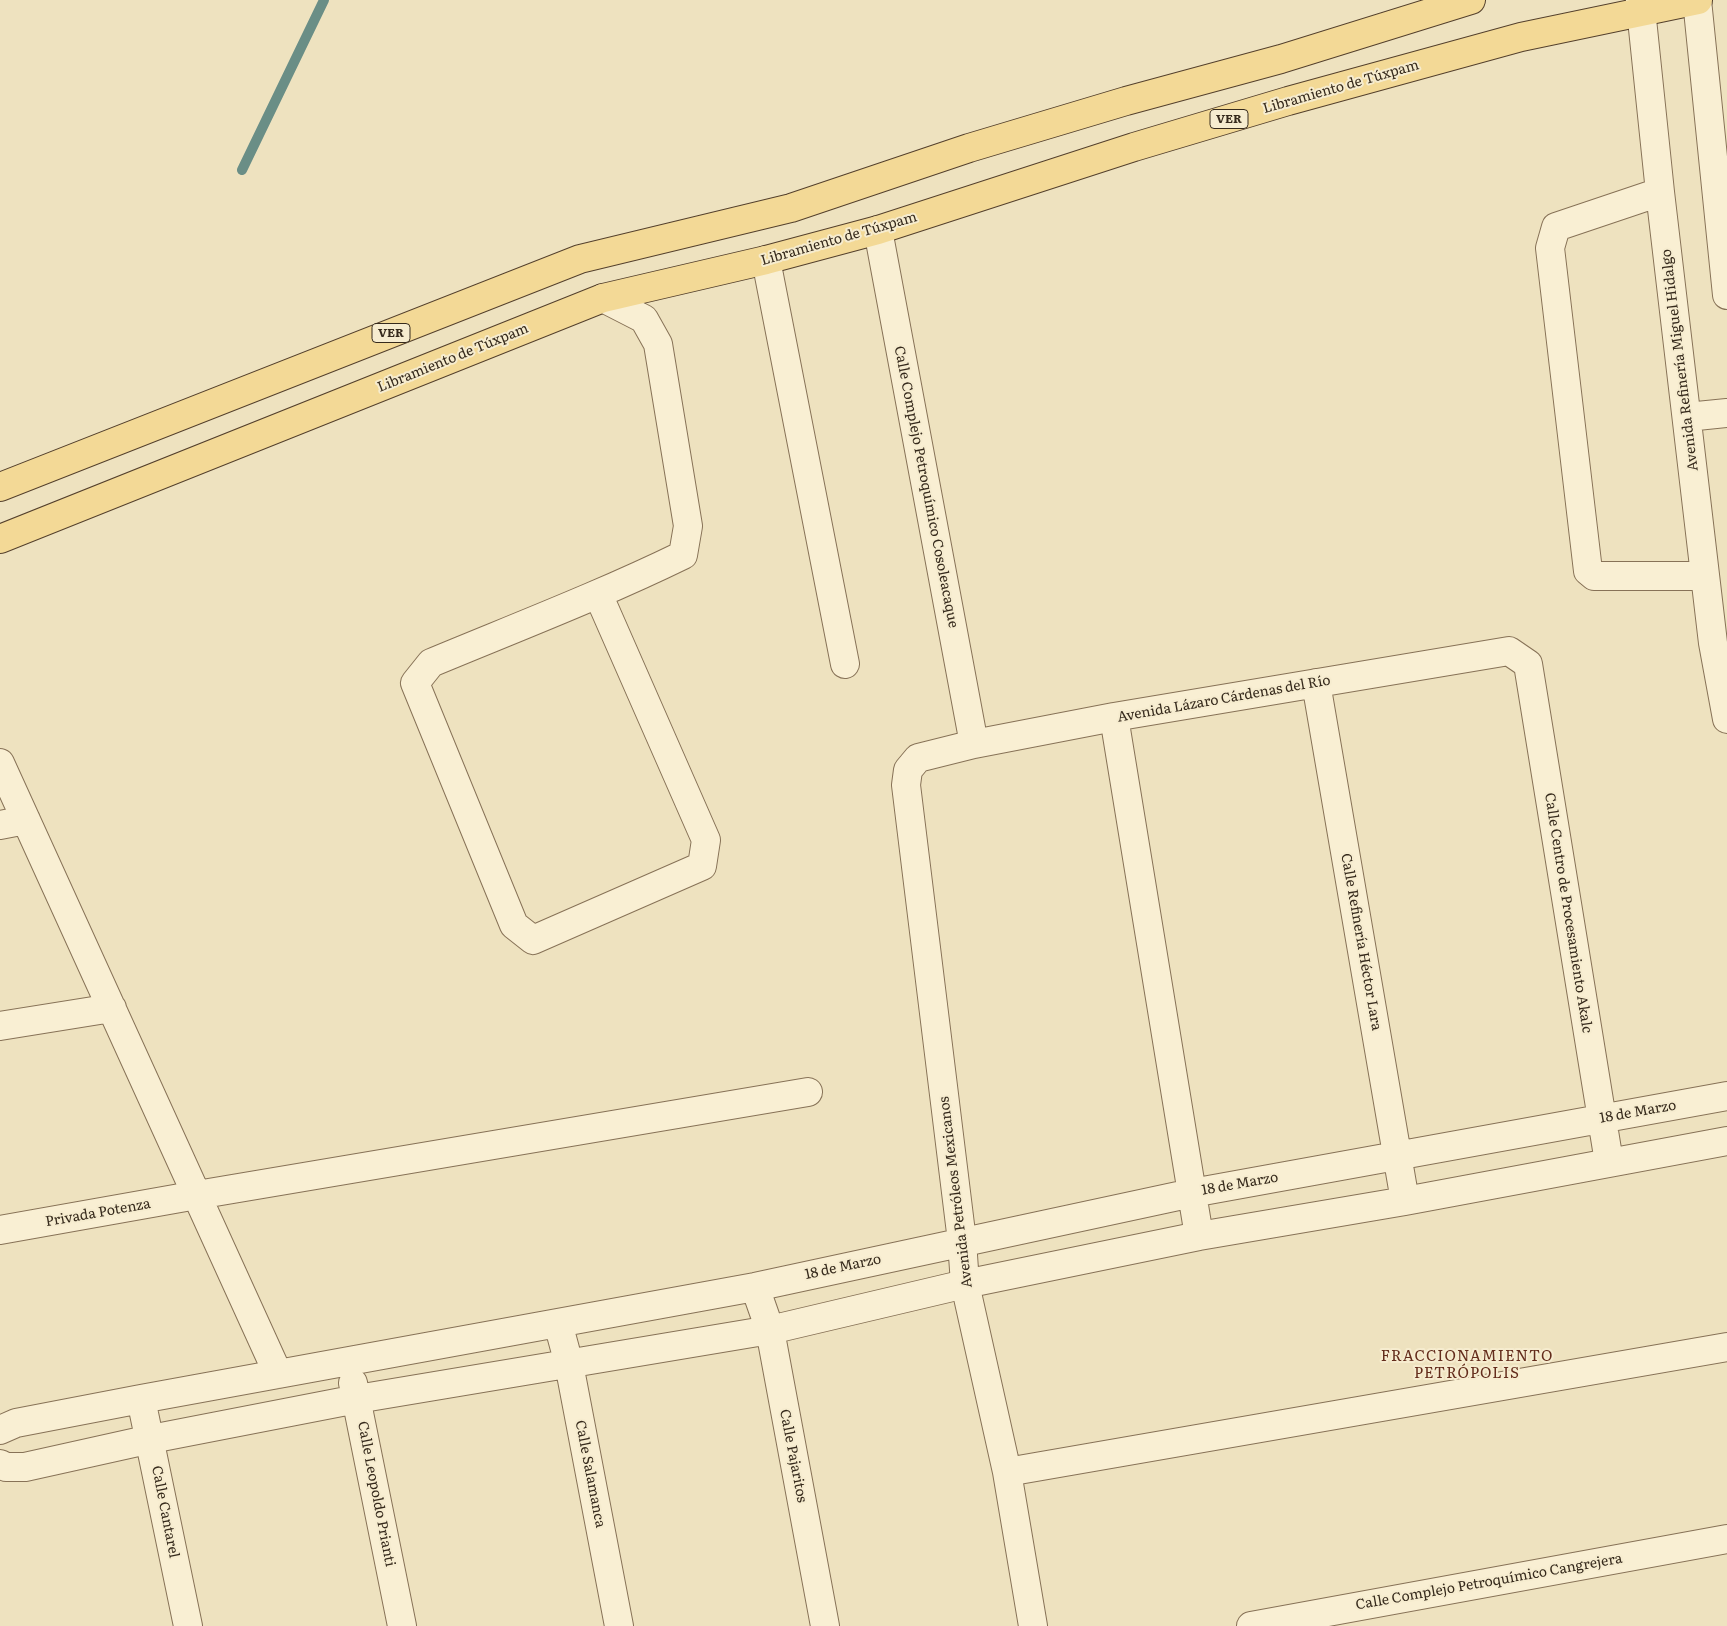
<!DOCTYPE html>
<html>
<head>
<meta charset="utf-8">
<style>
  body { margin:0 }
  canvas { display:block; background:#eee2bf }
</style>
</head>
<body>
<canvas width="1727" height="1626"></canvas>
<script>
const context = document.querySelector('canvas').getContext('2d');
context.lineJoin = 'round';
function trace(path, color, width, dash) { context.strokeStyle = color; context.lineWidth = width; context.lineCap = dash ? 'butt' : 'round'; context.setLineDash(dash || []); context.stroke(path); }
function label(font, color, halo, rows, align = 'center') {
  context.font = font + ' Literata,serif'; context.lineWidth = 4; context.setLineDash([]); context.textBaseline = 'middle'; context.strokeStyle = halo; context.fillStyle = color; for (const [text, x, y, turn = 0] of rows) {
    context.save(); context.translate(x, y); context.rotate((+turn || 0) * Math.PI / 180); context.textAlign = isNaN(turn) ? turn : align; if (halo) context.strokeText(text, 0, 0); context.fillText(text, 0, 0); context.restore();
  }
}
trace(new Path2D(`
  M242 170 324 0`), '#6a8e86', 10);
const street = new Path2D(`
  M1640 0 1660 192 1713 643 1727 719
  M1697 0 1727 295
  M1660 192 1556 227 1550 248 1588 571 1594 576H1705
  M878 230 974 744
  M766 260 845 664
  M1687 417 1727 413
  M598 594 706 840 702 866 533 940 514 925 415 683 431 663C515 628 601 595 683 555L688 526 658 344 644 319 603 298
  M1316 683 1405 1201
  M1114 717 1199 1236
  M0 763 278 1374
  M0 825 26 820
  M0 1026 112 1008
  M0 1230 197 1195 808 1092
  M755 1287 770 1330 825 1626
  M558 1323 569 1364 619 1626
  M353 1383 402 1626
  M141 1399 188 1626
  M0 1430 16 1423 141 1399 755 1287 1192 1193 1727 1096
  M0 1464 6 1467H25L151 1439 357 1399 770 1330 965 1284 1199 1236 1405 1201 1727 1141
  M1007 1472 1727 1347
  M1033 1626 1007 1472 965 1284 962 1241 906 785 908 770 918 758 974 744 1114 717 1509 651 1528 664 1609 1162
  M1251 1626 1727 1539`);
const primary = new Path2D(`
  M0 487 580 259 791 208 969 148 1126 101 1281 59 1471 0
  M0 539 603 298 766 260 878 230 1134 147 1288 101 1521 37 1698 0`);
trace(street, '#877257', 30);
trace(primary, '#54402c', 30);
trace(street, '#f9efd3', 28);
trace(primary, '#f3d996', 28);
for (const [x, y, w] of [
  [1229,119,38],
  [391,333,38]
]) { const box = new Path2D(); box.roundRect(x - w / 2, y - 9.5, w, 19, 4); context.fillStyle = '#f6eccf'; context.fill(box); trace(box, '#362a1c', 1); }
label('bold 12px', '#362a1c', null, [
  ["VER",1229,119],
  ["VER",391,333]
]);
label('14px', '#362a1c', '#f6eccf', [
  ["Libramiento de Túxpam",1341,87,-16],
  ["Libramiento de Túxpam",839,239,-16],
  ["Libramiento de Túxpam",453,358,-22],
  ["Avenida Refinería Miguel Hidalgo",1680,360,-97],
  ["Calle Complejo Petroquímico Cosoleacaque",926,487,79],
  ["Avenida Lázaro Cárdenas del Río",1224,699,-10],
  ["Calle Centro de Procesamiento Akalc",1568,913,81],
  ["Calle Refinería Héctor Lara",1361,942,80],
  ["18 de Marzo",1638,1112,-10],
  ["18 de Marzo",1240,1184,-10],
  ["Avenida Petróleos Mexicanos",956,1192,-97],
  ["Privada Potenza",98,1213,-10],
  ["18 de Marzo",843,1267,-12],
  ["Calle Pajaritos",793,1456,79],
  ["Calle Salamanca",590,1474,79],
  ["Calle Leopoldo Prianti",376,1494,79],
  ["Calle Cantarel",165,1512,79],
  ["Calle Complejo Petroquímico Cangrejera",1489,1582,-10]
]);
context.letterSpacing = '1px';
label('15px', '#632c1b', '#f6eccf', [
  ["FRACCIONAMIENTO",1467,1357],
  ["PETRÓPOLIS",1467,1374]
]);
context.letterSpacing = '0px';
</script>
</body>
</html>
